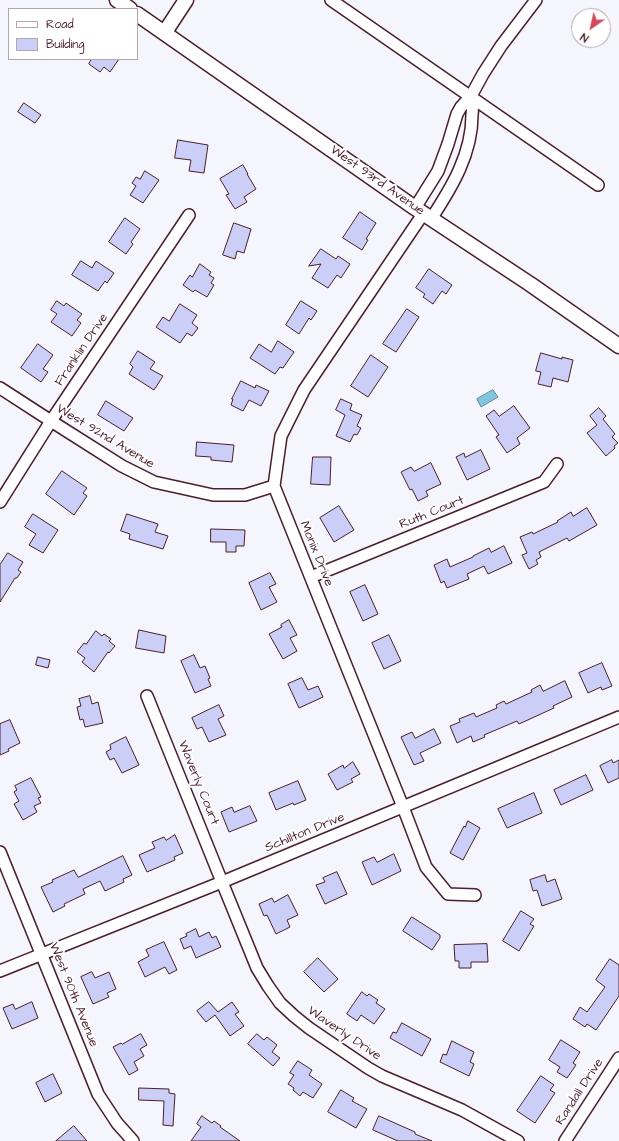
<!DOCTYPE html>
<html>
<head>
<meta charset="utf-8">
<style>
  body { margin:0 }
  #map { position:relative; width:619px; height:1141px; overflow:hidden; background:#f5f5fd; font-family:"Architects Daughter",sans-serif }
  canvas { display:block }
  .legend { position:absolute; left:8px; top:8px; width:130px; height:52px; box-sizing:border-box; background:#fff; border:1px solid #b7a5aa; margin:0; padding:5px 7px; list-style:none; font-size:12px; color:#4a1f2b }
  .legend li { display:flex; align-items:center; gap:8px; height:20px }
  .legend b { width:20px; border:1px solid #b7a5aa }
  .north { position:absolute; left:571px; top:8px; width:40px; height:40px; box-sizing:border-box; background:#fff; border:1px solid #b7a5aa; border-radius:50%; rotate:214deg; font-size:11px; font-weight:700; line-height:16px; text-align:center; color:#4a1f2b }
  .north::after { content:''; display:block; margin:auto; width:14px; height:18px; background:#d1495b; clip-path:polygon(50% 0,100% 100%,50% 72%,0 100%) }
</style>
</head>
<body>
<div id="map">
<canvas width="619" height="1141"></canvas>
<ul class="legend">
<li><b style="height:5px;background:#fff"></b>Road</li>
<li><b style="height:11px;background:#cbcff7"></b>Building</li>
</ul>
<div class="north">N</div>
</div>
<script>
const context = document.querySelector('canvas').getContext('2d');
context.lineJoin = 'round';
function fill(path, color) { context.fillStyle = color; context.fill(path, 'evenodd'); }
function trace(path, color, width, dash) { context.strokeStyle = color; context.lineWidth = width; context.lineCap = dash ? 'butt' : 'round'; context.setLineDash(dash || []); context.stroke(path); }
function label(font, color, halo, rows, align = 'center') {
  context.font = font + ' "Architects Daughter",sans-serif'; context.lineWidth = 4; context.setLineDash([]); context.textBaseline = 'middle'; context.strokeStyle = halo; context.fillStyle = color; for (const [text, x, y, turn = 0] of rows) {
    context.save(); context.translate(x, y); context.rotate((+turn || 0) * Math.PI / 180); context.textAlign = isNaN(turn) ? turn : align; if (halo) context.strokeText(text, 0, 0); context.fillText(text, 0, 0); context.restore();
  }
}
const water = new Path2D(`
  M493 390 498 397 481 407 477 399Z`);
fill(water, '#7dc6dd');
trace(water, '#698396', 1);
const building = new Path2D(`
  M92 59H119L110 72 104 67 100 72 89 64Z
  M24 103 41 115 35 123 18 112Z
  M178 140 208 145 204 173 189 171 191 160 175 158Z
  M243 165 248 174H247L256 189 244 197 247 202 235 209 226 195 229 194 220 179Z
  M145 171 159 180 143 203 130 195 136 186 132 183 136 177 140 179Z
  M360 212 376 223 366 239 368 240 362 250 343 238Z
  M125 218 140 229 131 242 133 244 126 254 109 242Z
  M234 223 251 229 244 253 237 251 235 259 223 255Z
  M321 249 336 259 338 256 350 264 341 278 337 275 328 288 312 278 321 264 309 266Z
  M81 261 92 268 96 261 114 273 107 283 105 281 98 291 72 275Z
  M200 264 211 272 209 275 214 278 211 283 214 285 207 297 195 290 193 292 183 285 190 275 192 277Z
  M429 269 452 285 446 294 442 291 433 304 423 297 425 294 416 288Z
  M57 301 64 306 66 303 82 314 77 320 81 323 72 336 51 322 57 314 51 310Z
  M301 301 317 311 311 320 309 318 299 334 286 325Z
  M180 304 197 315 192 323 198 328 192 336 187 333 180 343 156 327 163 317 169 321Z
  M407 309 419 317 396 352 383 344Z
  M278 341 294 352 283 368 280 367 275 374 250 358 259 344 271 352Z
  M38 344 53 355 43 369 48 372 41 382 21 368Z
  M138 351 155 362 150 369 163 376 154 390 129 374 133 367 130 364Z
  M541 353 562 359V357L573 360 568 382 553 378 551 387 538 384 541 372 536 371Z
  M371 355 388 367 368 397 351 386Z
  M241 381 255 388 256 385 269 391 261 406 249 400 243 411 231 405 233 399H232Z
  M341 399 352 404 350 410 362 415 357 426 361 428 357 435 354 434 350 442 336 436 345 415 336 410Z
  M106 401 133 418 124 431 98 415Z
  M514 406 530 428 517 438 520 444 507 453 496 437 499 435 486 416 494 410 499 416Z
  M599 408 606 416 603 419 615 434 612 437 618 443 614 446 615 448 606 456 587 433 597 425 590 416Z
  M197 442 234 445 232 462 211 460V457L196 456Z
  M481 450 490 469 467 480 456 457 464 453 465 457Z
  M313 457H331L330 485 311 484Z
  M431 463 441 484 426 491 428 496 418 501 412 489 410 490 401 472 411 467 414 471Z
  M62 471 87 488 83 493 87 496 74 515 46 494Z
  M339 506 354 530 334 542 320 518Z
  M587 508 597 525 569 541 567 538 539 552 541 557 536 560 538 564 529 569 522 555 527 553 520 537 532 532 533 534 558 522 557 521 571 512 573 516Z
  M33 514 58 530 43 553 29 545 36 534 25 527Z
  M127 514 158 524 155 532 168 536 163 549 129 539 130 534 121 531Z
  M211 529 245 530 244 546H236V552H226V542H211Z
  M504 546 512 563 488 574 484 566 467 574 469 579 447 588 444 581 441 583 434 565 447 559 450 567 473 557V556L489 548 491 552Z
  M8 553 23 562 18 570 21 572 17 578H15L0 602V565Z
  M270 573 276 584 269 587 277 602 261 610 249 583Z
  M365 585 378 614 363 621 350 592Z
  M289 620 297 635 290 638 297 651 283 659 269 634 282 627 281 625Z
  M139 630 166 636 164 653 136 648Z
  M96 631 102 636 104 634 111 639 109 641 115 646 109 653 108 652 94 672 82 662 85 658 77 652 84 643 86 644Z
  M389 635 401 661 384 669 372 643Z
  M194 655 200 668 205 666 210 678 208 679 211 686 195 693 181 661Z
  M38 657 50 660 48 668 36 665Z
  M602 663 612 686 602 690 601 687 588 693 579 673Z
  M302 678 308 690 318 686 323 697 299 708 288 684Z
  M565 681 572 697 553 706 554 708 519 724 517 721 484 735 485 737 473 742 471 736 457 743 450 726 460 722 459 719 474 713 476 717 497 708 496 705 504 701 506 704 532 692 531 690 540 685 543 691Z
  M90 696 92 704 98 702 103 723 85 727 83 719 80 720 77 707 81 706 79 699Z
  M219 705 224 716 218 719 226 735 209 742 202 727 197 729 192 718Z
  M10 720 20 743 8 749 9 751 0 755V724Z
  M434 729 441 743 420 753 424 761 414 765 401 737 412 732 415 738Z
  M126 737 139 765 122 773 114 758 110 760 106 752 111 749 110 745Z
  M612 760 613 763 619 760V778L608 783 600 766Z
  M353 762 360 774 351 779 353 782 337 790 328 774 343 765 344 768Z
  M586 775 593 790 561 805 554 790Z
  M31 778 41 797 38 798 41 803 34 806 37 812 23 820 14 804 19 801 14 792 17 790 15 786Z
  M298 781 306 800 294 805 293 803 276 810 269 793Z
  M534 793 542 813 507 828 498 809Z
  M250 806 257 821 229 832 221 812 232 807 234 812Z
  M468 821 480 828 463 860 450 853 464 826 465 827Z
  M175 835 183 853 174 857 175 860 147 872 139 855 155 848 152 842 164 837 166 840Z
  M394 854 401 871 372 885 362 862 374 857 377 862Z
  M123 856 132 875 123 879 124 882 105 891 100 881 83 889 85 894 64 904 65 906 53 912 41 887 53 882 52 880 74 870 78 877Z
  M337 872 347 894 325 904 316 885 325 882 323 878Z
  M545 875 547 882 555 879 562 899 542 906 537 890 533 891 530 880Z
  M288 895 298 915 287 920 290 927 276 934 267 915 264 916 259 904 272 898 274 902Z
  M521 911 534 919 530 924 534 926 519 951 503 941Z
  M412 917 440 935V938L432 950 403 931Z
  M196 929 199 937 209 932 212 938 216 936 221 947 196 958 191 946 184 949 180 939 187 936 186 934Z
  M164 942 177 970 169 974 165 967 145 977 138 962 149 956 146 950Z
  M487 944 488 962H471V968H459V961H455L454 945Z
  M318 958 338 979 324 992 304 972Z
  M610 959 619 965V996L596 1030 587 1024 585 1027 573 1019 580 1007 587 1012 605 987 596 980Z
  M92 972 95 978 109 972 116 989 107 993 109 997 93 1004 81 977Z
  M362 992 367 996 369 994 378 1000 376 1003 385 1009 374 1024 361 1015 357 1021 347 1014Z
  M32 1002 38 1018 12 1029 3 1008 13 1004 15 1009Z
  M209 1002 218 1012 232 1002 239 1012 235 1014 244 1026 230 1036 215 1015 206 1022 197 1011Z
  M402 1023 431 1039 422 1056 390 1038 393 1032 396 1033Z
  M141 1034 147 1045 140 1049 144 1056 134 1062 138 1070 129 1075 113 1047 121 1043 122 1044Z
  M257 1034 264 1040 267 1037 277 1045 272 1052 280 1058 273 1066 248 1044Z
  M561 1040 580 1052 573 1063 576 1065 567 1078 557 1072 560 1067 549 1060Z
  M452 1041 474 1052 470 1062 474 1064 469 1076 440 1062 443 1054 446 1055Z
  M298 1061 312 1070 309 1075 322 1084 313 1098 303 1092 300 1096 293 1090 294 1088 288 1084 294 1075 290 1073Z
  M53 1074 62 1093 45 1102 36 1083Z
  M541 1076 554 1085 550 1090 555 1093 535 1123 517 1111Z
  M139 1088 169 1089V1093L175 1094 173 1126 163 1125 164 1101 139 1100Z
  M341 1090 354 1098 352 1101 367 1109 356 1128 328 1112Z
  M202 1116 212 1123 214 1121 221 1126 220 1127 240 1141H191L201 1127 197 1124Z
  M379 1116 415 1132V1134L432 1141H398L373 1130Z
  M74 1126 87 1141H56Z`);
fill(building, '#cbcff7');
trace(building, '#4a1f2b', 1);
const minor = new Path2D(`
  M331 0 598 185
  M415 208 438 171 448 144 457 114 461 107 471 96 483 74 501 46 536 0
  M423 214 304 390 281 436 274 486 403 807 426 867 448 894 475 895
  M431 219C452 187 472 154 472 115 473 109 472 102 471 96
  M0 388 51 421 122 466 154 482 213 495H245L274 486
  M0 502 51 421 189 215
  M311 577 544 482 557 464
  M147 696 222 882 257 968 268 986 280 1003 294 1016 309 1028 368 1068 382 1076 462 1110 518 1141
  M0 852 98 1094 117 1123 133 1141
  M0 971 222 882 619 717
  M565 1141 619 1058`);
const tertiary = new Path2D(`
  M117 0 130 9
  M137 14 415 208 530 284 619 346
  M165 32 186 0`);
trace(minor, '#4a1f2b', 14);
trace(tertiary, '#4a1f2b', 17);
trace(minor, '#fff', 11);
trace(tertiary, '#fff', 14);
label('13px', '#4a1f2b', '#fff', [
  ["West 93rd Avenue",377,181,35],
  ["Franklin Drive",82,350,-56],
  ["West 92nd Avenue",105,437,31],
  ["Ruth Court",432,513,-22],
  ["Monix Drive",316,554,68],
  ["Waverly Court",198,783,68],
  ["Schillton Drive",305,833,-22],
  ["West 90th Avenue",73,995,68],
  ["Waverly Drive",344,1034,34],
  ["Randall Drive",580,1092,-57]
]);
</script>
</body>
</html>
